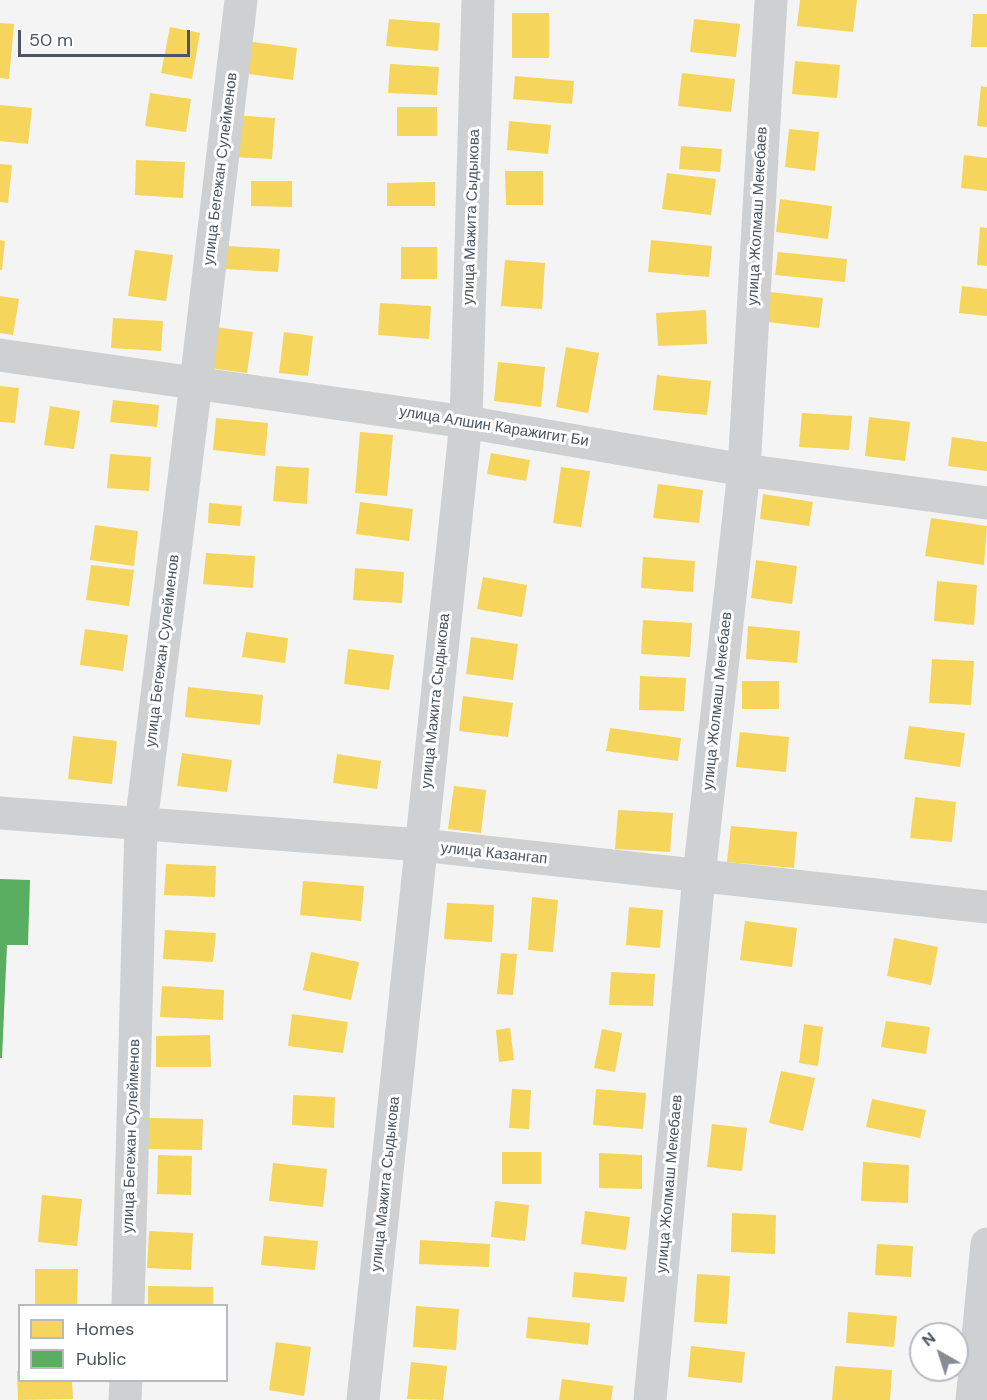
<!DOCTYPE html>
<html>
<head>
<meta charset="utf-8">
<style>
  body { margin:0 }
  #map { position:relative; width:987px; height:1400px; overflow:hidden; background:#f4f4f4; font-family:"DM Sans",sans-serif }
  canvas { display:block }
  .legend { position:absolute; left:18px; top:1304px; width:210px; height:78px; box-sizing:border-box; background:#fff; border:2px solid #b7bbc0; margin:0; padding:8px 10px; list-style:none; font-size:18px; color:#4a5661 }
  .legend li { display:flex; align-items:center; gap:12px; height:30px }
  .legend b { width:30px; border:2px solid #b7bbc0 }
  .north { position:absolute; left:909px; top:1322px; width:60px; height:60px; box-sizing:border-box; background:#fff; border:2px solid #b7bbc0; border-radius:50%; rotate:321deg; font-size:16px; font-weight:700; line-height:24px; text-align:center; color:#4a5661 }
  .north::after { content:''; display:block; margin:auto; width:21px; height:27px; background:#868d94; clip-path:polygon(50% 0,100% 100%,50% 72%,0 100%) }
  .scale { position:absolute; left:18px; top:30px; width:172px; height:27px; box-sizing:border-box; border:3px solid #4a5661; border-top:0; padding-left:8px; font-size:18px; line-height:21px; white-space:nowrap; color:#4a5661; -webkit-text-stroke:4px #fff; paint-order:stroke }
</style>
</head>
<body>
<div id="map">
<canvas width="987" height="1400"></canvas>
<ul class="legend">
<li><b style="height:16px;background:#f6d55c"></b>Homes</li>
<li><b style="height:16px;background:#5aae61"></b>Public</li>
</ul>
<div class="north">N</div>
<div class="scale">50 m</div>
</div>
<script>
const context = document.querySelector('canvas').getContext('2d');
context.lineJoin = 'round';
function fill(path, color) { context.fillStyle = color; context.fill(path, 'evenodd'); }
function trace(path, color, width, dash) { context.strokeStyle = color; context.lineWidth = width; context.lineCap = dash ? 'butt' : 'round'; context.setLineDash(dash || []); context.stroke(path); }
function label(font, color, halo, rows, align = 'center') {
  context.font = font + ' "DM Sans",sans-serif'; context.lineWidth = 6; context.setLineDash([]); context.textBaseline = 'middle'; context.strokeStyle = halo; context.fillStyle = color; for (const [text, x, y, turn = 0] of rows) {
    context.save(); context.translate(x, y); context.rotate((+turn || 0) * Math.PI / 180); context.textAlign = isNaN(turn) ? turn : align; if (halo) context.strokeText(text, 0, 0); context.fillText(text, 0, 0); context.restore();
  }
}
fill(new Path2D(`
  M800 0H857L853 32 797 26Z
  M512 13H549V58H512Z
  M973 14H987V47H971Z
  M389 19 440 23 438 51 386 46Z
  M694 19 740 24 736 57 690 52Z
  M0 23 14 24 9 79 0 78Z
  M170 27 200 33 192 79 161 73Z
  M246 41 297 48 293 80 241 73Z
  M795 61 840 65 837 98 792 94Z
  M390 64 439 67 437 95 388 93Z
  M682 73 735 79 731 112 678 106Z
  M515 76 574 81 572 104 513 99Z
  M981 86 987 87V127L977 126Z
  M150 93 191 99 186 132 145 126Z
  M0 105 32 108 28 144 0 141Z
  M397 107H437V136H397Z
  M234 115 275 118 272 159 232 157Z
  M509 121 551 125 548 154 507 150Z
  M789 129 819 132 815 171 785 167Z
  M681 146 722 149 720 172 679 169Z
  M964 155 987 158V191L961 188Z
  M136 160 185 162 183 198 135 195Z
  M0 164 12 165 8 203 0 202Z
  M505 171H543V205H506Z
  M667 173 716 179 711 215 662 209Z
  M251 181H292V207L251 206Z
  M435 182V206H387V183Z
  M780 199 832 206 828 239 776 232Z
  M980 227 987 228V266L977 265Z
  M0 240 5 241 2 270H0Z
  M651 240 712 246 709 277 648 272Z
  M227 246 280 249 278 272 225 269Z
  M401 247H437V279H401Z
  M135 250 173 255 166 301 128 296Z
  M778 252 847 259 845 282 775 275Z
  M505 260 545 263 542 309 501 306Z
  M962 286 987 289V316L959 313Z
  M770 292 823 298 819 328 767 322Z
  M0 296 19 299 13 335 0 333Z
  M380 303 431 306 429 339 378 335Z
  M706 310 707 344 658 346 656 313Z
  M113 318 163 321 161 351 111 348Z
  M215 327 253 332 247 373 209 368Z
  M284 332 313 336 308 376 279 373Z
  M566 347 599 353 588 413 556 407Z
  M498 362 545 367 541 407 494 401Z
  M657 375 711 381 707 415 653 410Z
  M0 386 19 388 15 423 0 422Z
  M113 400 159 405 157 427 110 422Z
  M50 406 80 411 74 449 44 445Z
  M802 413 852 416 849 450 799 447Z
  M869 417 910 422 905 461 865 456Z
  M216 418 268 423 265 456 213 450Z
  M360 432 393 435 387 496 355 493Z
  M952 437 987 442V471L948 466Z
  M491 453 530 460 526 481 487 474Z
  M110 454 151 457 149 491 107 488Z
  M276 466 309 468 307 504 273 501Z
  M561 467 590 471 581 527 553 523Z
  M658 484 703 490 699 523 653 518Z
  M763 494 813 502 809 526 760 519Z
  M360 502 413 509 409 541 356 534Z
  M209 503 242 506 240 526 208 523Z
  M931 518 987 526 984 565 925 556Z
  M95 525 138 531 134 566 90 560Z
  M206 553 255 556 253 588 203 584Z
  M643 557 695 561 693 592 641 588Z
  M756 560 797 566 792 604 751 598Z
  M91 565 134 570 129 606 86 600Z
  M355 568 404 572 402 603 353 600Z
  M483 577 527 585 522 617 477 609Z
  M937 581 977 585 974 625 934 621Z
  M643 620 692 623 690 657 641 654Z
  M748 626 800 631 797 663 746 659Z
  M85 629 128 635 123 671 80 665Z
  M246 632 288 638 285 663 242 657Z
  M471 637 518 644 513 680 466 674Z
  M348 649 394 655 389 690 344 684Z
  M932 659 974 661 971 705 929 703Z
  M640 676 686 678 684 711 639 710Z
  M742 681H779V709H742Z
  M188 687 263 695 260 725 185 717Z
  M463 696 513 703 508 737 459 731Z
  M909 726 965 733 960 767 904 759Z
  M610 728 681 738 678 761 606 751Z
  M740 732 789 737 786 772 736 767Z
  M73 736 117 741 112 784 68 779Z
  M182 753 232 760 227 792 177 786Z
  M337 754 381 761 377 789 333 783Z
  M454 786 486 790 481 833 448 829Z
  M915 797 956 802 952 842 910 838Z
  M618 810 673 813 670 852 615 849Z
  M731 826 797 832 794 868 727 862Z
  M166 864 216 866 215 897 164 895Z
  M303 881 364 886 361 921 300 915Z
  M532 897 558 900 553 952 528 950Z
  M447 903 494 905 492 942 444 939Z
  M629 907 663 910 660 948 626 945Z
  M745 921 797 928 792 967 740 960Z
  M165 930 216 933 213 962 163 959Z
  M894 938 938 947 931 985 887 976Z
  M311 952 359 962 351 1000 303 990Z
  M501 953 517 954 513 995 497 994Z
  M611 972 655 974 653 1006 609 1005Z
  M162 986 224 990 223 1020 160 1017Z
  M292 1014 348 1022 343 1053 288 1046Z
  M886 1021 930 1027 926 1054 881 1047Z
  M804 1024 823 1027 818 1066 799 1063Z
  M510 1028 514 1060 499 1062 496 1030Z
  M602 1029 622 1033 615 1072 594 1068Z
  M210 1035 211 1067H156V1036Z
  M781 1071 815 1078 803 1131 769 1123Z
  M512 1089 531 1090 529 1129 509 1128Z
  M596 1089 646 1093 643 1129 593 1125Z
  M293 1095 335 1097 334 1128 292 1125Z
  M872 1099 926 1110 920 1138 866 1127Z
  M149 1118 203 1119 202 1150 148 1149Z
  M712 1124 747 1128 742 1171 707 1167Z
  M502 1152H541V1184H502Z
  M599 1153 642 1155V1189L599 1188Z
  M158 1155 192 1156 191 1195 157 1194Z
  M863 1162 909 1165 908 1203 861 1201Z
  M273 1163 327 1169 323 1207 269 1201Z
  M42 1195 82 1199 77 1246 38 1242Z
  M495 1201 529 1205 525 1241 491 1237Z
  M585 1211 630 1217 626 1250 581 1244Z
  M732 1213 776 1215 775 1254 731 1252Z
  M149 1231 193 1233 191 1270 147 1268Z
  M264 1236 318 1241 315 1270 261 1265Z
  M420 1240 490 1244 489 1267 419 1264Z
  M877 1244 913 1246 911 1277 875 1275Z
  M35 1269H78L77 1306H35Z
  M574 1272 627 1277 624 1302 572 1297Z
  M697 1274 730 1276 727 1324 694 1322Z
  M148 1286 213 1287V1306H148Z
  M416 1306 459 1309 456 1350 413 1347Z
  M848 1312 897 1316 894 1347 846 1343Z
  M528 1317 590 1323 588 1345 526 1338Z
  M276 1342 311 1347 304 1396 269 1390Z
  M691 1346 745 1352 742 1383 688 1377Z
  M411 1362 447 1366 443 1400 407 1399Z
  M835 1366 892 1370 890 1400H832Z
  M17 1371H20V1380H72L73 1399 18 1400Z
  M562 1379 613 1386 611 1400H559Z`), '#f6d55c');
fill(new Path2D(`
  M0 879 30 880 28 945H7L2 1058H0Z`), '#5aae61');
trace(new Path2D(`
  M0 355 466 422 744 470 987 503
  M0 813 421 845 987 907
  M128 1306 141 824 196 383 241 0
  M125 1400 126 1380
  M363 1400 466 422 478 0
  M650 1400 699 876 744 470 771 0
  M972 1400 987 1244`), '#ced0d2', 33);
label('15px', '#4a5661', '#fff', [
  ["улица Бегежан Сулейменов",221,169,-83],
  ["улица Жолмаш Мекебаев",758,216,-87],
  ["улица Мажита Сыдыкова",472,217,-88],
  ["улица Алшин Каражигит Би",494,427,9],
  ["улица Бегежан Сулейменов",163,651,-83],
  ["улица Мажита Сыдыкова",436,701,-84],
  ["улица Жолмаш Мекебаев",718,701,-84],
  ["улица Казангап",494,854,6],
  ["улица Бегежан Сулейменов",132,1136,-88],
  ["улица Мажита Сыдыкова",386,1184,-84],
  ["улица Жолмаш Мекебаев",670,1184,-85]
]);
</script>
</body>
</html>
